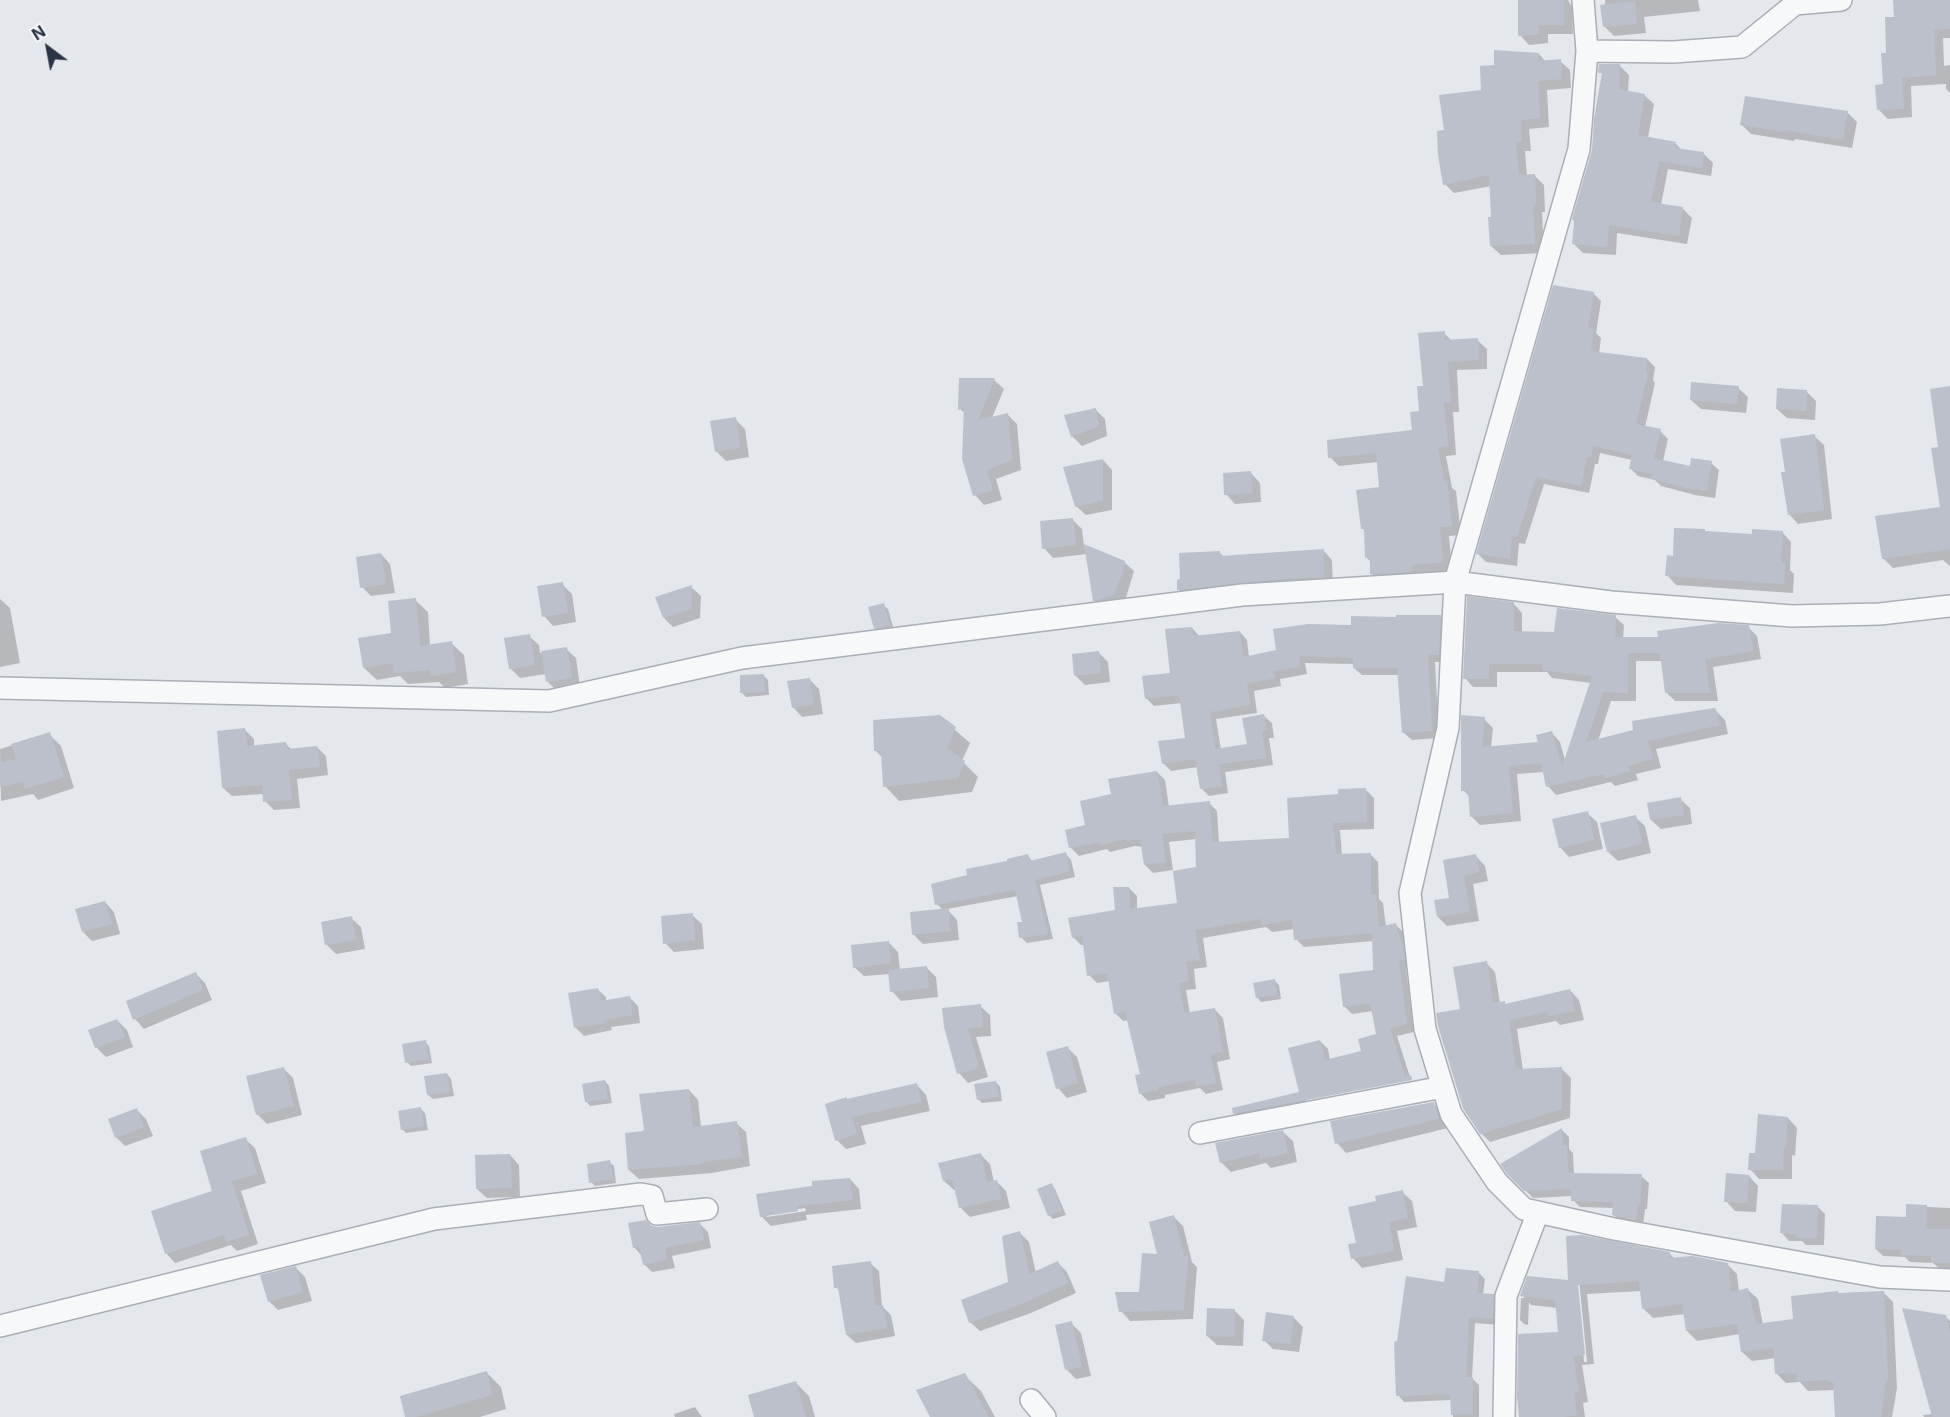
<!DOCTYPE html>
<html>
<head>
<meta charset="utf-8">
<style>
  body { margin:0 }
  #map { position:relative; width:1950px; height:1417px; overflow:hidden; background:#e4e7ec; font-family:Inter,sans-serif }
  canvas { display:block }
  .north { position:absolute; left:18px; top:18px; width:60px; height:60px; -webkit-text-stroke:4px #f4f6f9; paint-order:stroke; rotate:328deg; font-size:16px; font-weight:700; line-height:24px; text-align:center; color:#2b3445 }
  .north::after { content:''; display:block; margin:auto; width:21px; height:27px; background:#2b3445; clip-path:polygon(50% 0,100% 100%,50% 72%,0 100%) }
</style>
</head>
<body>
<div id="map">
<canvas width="1950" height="1417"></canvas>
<div class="north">N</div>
</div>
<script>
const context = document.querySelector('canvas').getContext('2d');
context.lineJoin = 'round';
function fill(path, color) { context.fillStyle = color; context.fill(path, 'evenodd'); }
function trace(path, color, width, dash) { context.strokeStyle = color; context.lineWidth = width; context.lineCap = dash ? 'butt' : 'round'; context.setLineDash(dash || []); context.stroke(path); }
fill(new Path2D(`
  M1519 0H1568L1572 7 1573 34H1548V43L1529 45 1520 35Z
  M1605 0H1698L1700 11 1644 17 1646 33 1614 36 1604 26Z
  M1895 0H1950V38H1943L1944 66 1950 65V93L1946 89V84L1911 86 1912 117 1888 119 1878 109 1895 19Z
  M1539 54 1546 62 1560 61 1570 70 1571 88 1547 90 1549 127 1529 129 1531 151H1525L1527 176 1534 175 1544 185 1545 212H1542L1544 253 1501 255 1491 246 1493 219 1491 186 1454 193 1445 184V132L1483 91 1496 66Z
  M1620 66 1629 75 1628 92 1644 95 1654 104 1648 138 1676 144 1682 150 1704 154 1713 163 1711 176 1668 169 1661 205 1683 209 1692 218 1687 244 1617 233 1616 255 1583 253 1574 244 1593 151 1603 75 1600 72Z
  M1847 112 1857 122 1852 148 1795 139 1794 141 1751 134 1742 125Z
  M1593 293 1601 301 1596 333 1601 338 1599 354 1647 359 1655 367 1653 380 1655 383 1645 427 1660 431 1668 439 1663 461 1691 468 1711 463 1719 470 1715 498 1695 495 1661 486 1655 480 1638 476 1630 468 1632 460 1600 453 1598 464H1595L1589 493 1544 484 1525 544 1519 543 1517 566 1486 562 1478 554Z
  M1444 333 1452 341 1477 340 1487 349V369L1457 370 1459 412H1453L1456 455 1446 456 1452 488 1456 491 1461 535 1449 536 1452 571 1420 573V581L1381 583 1372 574 1371 562 1366 557 1365 531 1363 529 1381 489 1378 462 1339 466 1330 457 1413 431 1420 412 1424 387Z
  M960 380H994L1004 389 992 418 1007 414 1017 424 1021 470 996 479 1002 500 984 505 975 495 966 414 960 409Z
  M1738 388 1748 397 1746 413 1701 409 1691 400Z
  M1950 388V566L1943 560 1893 568 1883 558 1941 508 1940 448Z
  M1806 391 1816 401 1815 420 1787 418 1777 409Z
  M1095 409 1105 419 1107 436 1082 446 1072 436Z
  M735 419 745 429 749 457 726 461 716 451Z
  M1814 436 1824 445 1832 519 1798 524 1789 514 1786 473Z
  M1103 460 1112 470V510L1086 515 1076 506Z
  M1251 473 1260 483 1261 502 1235 504 1226 494Z
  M1072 519 1082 529 1084 546 1124 562 1134 571 1124 604 1104 610 1094 600 1087 554 1053 558 1044 548Z
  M1782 532 1791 542 1790 570 1794 574 1793 593 1676 585 1667 575 1674 557 1707 533 1754 535Z
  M1323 550 1332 560 1333 586 1188 599 1179 590 1219 552 1224 557Z
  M381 554 390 564 395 593 371 596 362 587Z
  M562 584 572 594 576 622 553 626 544 616Z
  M691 587 701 596 700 618 673 627 664 618Z
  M0 599 10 608 20 663 0 667Z
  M415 600 428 612 430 646 451 643 464 655 468 684 445 688 439 682 408 684 400 676 377 680 364 668 393 634Z
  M1514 604 1522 613V633L1555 634 1615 617 1624 625 1623 639 1660 638 1748 627 1757 636 1761 659 1713 667 1718 701H1675L1666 692 1662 661H1636V701H1611L1598 741 1714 709 1725 720 1728 734 1656 749 1661 768 1636 774 1638 780 1615 786 1611 782 1556 795 1548 786 1544 772 1517 774 1521 821 1480 825 1471 816 1470 797 1463 790 1484 719 1493 728 1491 748 1540 743 1552 733 1560 742 1565 760 1591 683 1552 678 1547 672H1497V687H1473L1465 678Z
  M883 605 888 609 894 630 880 632 875 628Z
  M1440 616 1448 624 1446 662H1435L1439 738 1412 740 1404 733 1399 675H1362L1354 668V664L1305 663 1307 674 1280 679 1281 686 1254 691 1257 713 1216 719 1221 750 1248 746 1264 716 1272 723 1274 738H1269L1273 765 1225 772 1228 793 1209 796 1201 788 1198 767 1171 771 1163 763 1187 739 1182 703 1154 706 1146 698 1172 674 1192 628 1200 637 1240 632 1247 640 1249 657 1277 651 1352 626Z
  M529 636 539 645 540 653 566 649 576 658 580 687 557 691 547 681 546 674 520 678 510 668Z
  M1098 652 1108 662 1110 682 1085 685 1076 676Z
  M763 675 768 680 769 695 746 697 742 693Z
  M809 679 819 689 823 714 802 717 793 707Z
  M939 716 970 743 962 761 978 777 972 792 899 801 885 786 883 758 876 751Z
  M245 730 254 739V747L286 744 292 750 317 747 326 756 328 775 297 779 300 808 274 810 265 801 264 794 232 796 223 788Z
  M49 734 61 746 74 788 38 800 33 794 1 801 0 749Z
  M1157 772 1165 780 1169 807 1209 803 1217 811 1219 843 1291 839 1340 795 1366 790 1374 798V829L1340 830 1342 855 1370 854 1378 862 1379 899 1383 903 1386 927 1395 924 1403 932 1412 968H1406L1414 1032 1397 1036 1410 1077 1412 1078 1306 1098V1102L1415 1081 1419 1085 1243 1121 1235 1113 1301 1093 1320 1041 1328 1049 1330 1060 1363 1052 1378 1035 1373 1011 1352 1014 1344 1006 1375 971 1374 941 1304 947 1296 939 1294 929 1272 932 1266 927 1203 938 1207 967 1194 969 1196 989 1186 990 1190 1014 1215 1010 1223 1018 1230 1059 1217 1062 1223 1090 1206 1094 1200 1088 1165 1095V1098L1148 1101 1140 1093 1142 1075 1128 1020 1123 1021 1115 1013 1110 981 1097 983 1089 975 1085 945H1081L1073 937 1116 911 1129 888 1137 896V910L1179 904 1198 869 1196 839 1169 842 1173 870 1153 873 1145 865 1143 847 1135 846 1110 852 1107 849 1079 856 1071 848 1067 831 1087 826 1112 795Z
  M1680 799 1690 808 1692 824 1661 829 1651 820Z
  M1587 813 1597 822 1603 849 1569 857 1560 847Z
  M1635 817 1645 826 1651 853 1618 861 1608 852Z
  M1066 854 1071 860 1075 877 1040 885 1053 939 1027 943 1021 937 1024 923 1018 896 947 909 957 920 959 940 923 944 913 934 943 910 937 904 969 876 1028 856 1033 862Z
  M1476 856 1485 866 1488 881 1473 884 1479 921 1447 926 1438 917 1450 899 1445 861Z
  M105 902 114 912 120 934 92 941 83 932Z
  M692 915 702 924 704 949 674 952 665 943Z
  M351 918 361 927 365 949 336 954 327 945 323 923Z
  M889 943 898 952 900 970 926 967 936 977 938 997 901 1001 892 991 890 974 864 976 854 967Z
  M1486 963 1495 972 1500 1003H1504L1506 1005 1570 990 1579 1000 1584 1020 1560 1025 1556 1021 1517 1029 1523 1070 1562 1069 1571 1078 1570 1118 1490 1142 1481 1133 1462 1010Z
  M196 974 205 983 212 1000 144 1029 135 1019Z
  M1275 981 1279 985 1281 999 1261 1002 1257 997Z
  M597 989 606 997V1002L630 998 638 1006 640 1023 611 1027 612 1030 584 1036 576 1028Z
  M980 1006 990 1015 991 1036 976 1037 988 1077 968 1083 959 1073 945 1027Z
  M117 1020 127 1030 133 1047 106 1057 96 1047Z
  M425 1042 429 1046 432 1063 411 1066 407 1062Z
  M1067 1047 1077 1057 1087 1092 1067 1098 1058 1088Z
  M283 1068 293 1078 302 1115 267 1124 257 1114Z
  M447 1074 451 1079 454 1096 433 1099 428 1095Z
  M605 1081 609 1086 612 1103 590 1106 586 1101Z
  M996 1082 1000 1087 1002 1101 982 1103 978 1099Z
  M917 1085 926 1095 930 1111 861 1126 866 1144 846 1149 837 1140 847 1100Z
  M689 1090 698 1100 701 1127 736 1123 746 1132 750 1166 712 1173 639 1179 629 1170 644 1133Z
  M1433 1103 1443 1113 1448 1128 1346 1153 1337 1143Z
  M421 1109 425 1113 428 1130 406 1133 402 1129Z
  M137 1110 146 1119 153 1136 125 1146 116 1137Z
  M1788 1118 1797 1128 1795 1156 1792 1155V1179H1759L1750 1169 1757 1155Z
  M1562 1130 1569 1137V1149L1573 1153 1574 1174 1641 1176 1649 1183 1647 1209H1645L1643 1226 1621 1222 1614 1215V1208L1580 1207 1573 1200V1196L1533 1198 1508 1173Z
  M1283 1132 1293 1141 1297 1162 1271 1168 1266 1163 1231 1172 1221 1162Z
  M245 1139 255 1148 266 1183 241 1191 258 1244 237 1251 231 1245 175 1263 166 1253 214 1192Z
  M510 1155 519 1165 520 1197 487 1198 477 1189Z
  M981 1155 990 1164 994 1182H997L1006 1191 1010 1208 970 1217 960 1207 956 1190H954L944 1181Z
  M609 1162 614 1166 616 1183 595 1186 591 1182Z
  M1749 1176 1758 1186 1756 1212 1735 1211 1726 1201Z
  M850 1179 859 1189 861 1209 806 1215 807 1220 771 1226 761 1216ZM805 1208 806 1211 767 1217V1214Z
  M1051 1185 1055 1189 1066 1215 1053 1219 1049 1215Z
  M1402 1192 1412 1201 1417 1227 1397 1231 1403 1260 1362 1268 1353 1258 1378 1202Z
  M1817 1206 1825 1214 1824 1245H1806L1802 1241H1789L1782 1233Z
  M1907 1206 1950 1208V1270L1940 1269 1933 1263 1910 1262 1905 1257 1883 1256 1876 1249 1907 1218Z
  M1174 1217 1183 1226 1192 1262 1197 1267 1193 1319 1130 1321 1121 1311 1140 1293 1159 1255Z
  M700 1224 708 1232 711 1248 672 1256 675 1268 652 1272 644 1264 642 1256 634 1247 651 1227 658 1228Z
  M1020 1233 1029 1242 1036 1273 1058 1263 1067 1272 1076 1293 1031 1313 980 1331 970 1322 1010 1283Z
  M1582 1236 1669 1253 1675 1259 1692 1257 1727 1264 1737 1274 1739 1292 1748 1290 1758 1299 1763 1325 1795 1320 1793 1297 1837 1293 1839 1295 1883 1292 1893 1302 1897 1388 1892 1417H1836L1835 1390 1808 1391 1800 1382 1786 1383 1777 1374 1776 1358 1752 1361 1742 1352 1740 1334 1697 1341 1687 1331 1685 1314 1653 1318 1643 1308 1642 1291 1587 1294 1594 1364 1582 1365 1588 1402 1583 1403 1585 1417H1521L1519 1397 1520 1335 1560 1333 1557 1308 1531 1305 1529 1302 1528 1325 1524 1324 1520 1320 1521 1298H1525L1522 1295 1528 1277 1570 1282 1567 1237ZM1577 1279H1579L1587 1362H1584Z
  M870 1263 879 1271 882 1306 891 1315 895 1336 856 1343 847 1335 840 1291 836 1287Z
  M296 1268 305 1277 312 1301 278 1310 269 1301Z
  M1479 1273 1485 1279 1483 1295 1493 1296 1500 1302 1499 1325 1475 1323 1472 1378 1479 1385V1417H1453L1452 1400 1404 1402 1398 1395 1445 1284Z
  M1235 1311 1244 1320 1243 1346 1217 1345 1207 1336Z
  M1945 1316 1950 1321V1417H1924L1923 1415 1933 1414Z
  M1293 1317 1303 1327 1299 1352 1273 1349 1264 1340Z
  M1071 1323 1081 1333 1091 1376 1076 1379 1067 1370Z
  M486 1372 501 1387 506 1409 480 1417H406Z
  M964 1375 981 1391 995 1417H931Z
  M796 1383 809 1396 815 1417H756Z
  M695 1407 702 1417H675L674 1414Z`), '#0003');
fill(new Path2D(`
  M1518 0H1564V25H1539V34L1518 36Z
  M1893 0H1950V29L1934 30 1936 75 1902 78 1904 109 1877 110 1875 85 1883 84 1881 53H1886L1885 17H1894Z
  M1635 1 1637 24 1603 27 1600 5Z
  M1494 50 1539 53V61L1561 59 1562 79 1538 81 1540 118 1521 120 1522 142H1516L1519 175 1535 174 1536 203H1533L1535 244 1490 246 1488 217H1491L1489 175 1443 185 1438 155 1437 131 1444 130 1439 95 1481 90 1480 66 1494 65Z
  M1599 64H1620L1619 89 1645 94 1638 135 1676 142 1675 148 1704 152 1702 168 1659 161 1651 202 1683 207 1679 236 1609 225 1607 247 1572 244 1574 221 1572 219 1592 150 1594 119 1602 73H1598Z
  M1745 96 1848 111 1843 140 1785 130V132L1740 125Z
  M1553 285 1594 292 1588 328 1594 329 1591 351 1647 358 1646 373H1648L1636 424 1661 429 1654 458 1690 466 1691 458 1712 461 1707 491 1686 488 1651 479 1652 474 1629 469 1632 455 1593 446 1591 457H1587L1581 486 1536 477 1517 537 1512 536 1510 559 1476 554Z
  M1445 331V340L1478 338 1479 360 1448 362 1451 403H1444L1448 446 1438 447 1444 481H1447L1452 526 1440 527 1443 562 1411 565 1412 572 1370 574V557L1365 558 1364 529H1361L1356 490 1379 487 1376 453 1328 458 1327 440 1412 430 1410 412 1419 411 1417 386H1423L1418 333Z
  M959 378H995L978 420 1008 413 1012 460 987 470 993 490 973 496 962 459 964 408 958 410Z
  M1691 382 1739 386 1737 404 1690 400Z
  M1950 386V549L1882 559 1875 516 1940 507 1931 448 1938 447 1930 389Z
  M1777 388 1807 390 1806 411 1776 409Z
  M1096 408 1099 426 1071 437 1064 415Z
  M736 417 740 448 715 452 710 421Z
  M1815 434 1824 510 1788 515 1781 472H1785L1780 439Z
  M1103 459V501L1075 507 1063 467Z
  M1251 471 1253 493 1224 495 1223 473Z
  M1073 518 1076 545 1042 549 1040 521Z
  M1674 528 1705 529V531L1752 534V529L1783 531 1781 563H1785L1784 584 1665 576 1667 555 1673 556Z
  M1084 544 1125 561 1123 572 1114 595 1093 601Z
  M1324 549V577L1292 579V578L1177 590V580L1180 579 1179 553 1220 551V556Z
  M381 553 386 584 360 588 356 557Z
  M563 582 568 613 542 617 537 586Z
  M692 585 691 609 663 618 655 597Z
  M1467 596 1514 602V631L1554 632 1557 608 1616 615 1615 637H1658L1657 631 1719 623 1749 625 1753 651 1705 659 1710 693H1665L1660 653H1628V693L1603 692 1586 742 1633 730 1632 721 1714 708 1716 709 1720 725 1648 741 1653 759 1628 766 1630 771 1605 778 1604 774 1546 787 1541 763 1509 766 1513 813 1470 817 1468 791H1461V715L1485 717 1482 747 1538 742 1536 735 1552 731 1562 767 1592 676 1542 670V664H1489V679H1463Z
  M416 598 420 646 452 641 456 672 431 676 430 670 394 673 393 663 363 668 358 638 391 633 388 601Z
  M884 603 890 626 874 629 868 607Z
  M1396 615H1441L1439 655H1428L1432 731 1402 733 1397 668H1353V658L1299 656 1300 667 1273 671 1275 678 1247 684 1250 705 1210 712 1215 749 1247 744 1242 718 1264 714 1267 730 1262 731 1266 758 1219 764 1222 786 1200 789 1195 759 1162 764 1158 741 1185 738 1179 695 1145 699 1142 676 1170 673 1165 629 1192 627 1193 636 1240 631 1243 657 1276 650 1273 629 1308 624 1351 625V616L1396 617Z
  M530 634 535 665 509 669 504 638Z
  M567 647 572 678 546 682 541 651Z
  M1099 651 1101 673 1074 676 1072 654Z
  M764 674 765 692 740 693V675Z
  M810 678 814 704 792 708 787 681Z
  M940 715 956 727 947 748 965 761 958 778 883 787 881 751H874L873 720Z
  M245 728 247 746 286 742 287 749 317 746 320 767 289 770 292 800 263 802 262 785 222 788 217 731Z
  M50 732 64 777 25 789 23 782 0 787V763L16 759 11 744Z
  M1157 771 1163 806 1210 801 1212 842 1289 838 1287 798 1338 794V789L1366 788 1367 822 1333 823 1336 854 1371 853V894H1376L1379 927 1396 923 1401 942H1403L1405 960H1399L1407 1024 1390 1028 1405 1077 1411 1075 1412 1080 1233 1114 1232 1108 1299 1092 1288 1048 1320 1040 1325 1060 1361 1051 1358 1039 1376 1034 1370 1003 1343 1007 1339 974 1373 970 1372 933 1294 940 1292 920 1262 925 1261 919 1195 930 1200 960 1186 962 1189 981 1179 983 1184 1013 1215 1008 1223 1052 1210 1054 1216 1083 1196 1086 1195 1080 1158 1087V1090L1139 1094 1135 1075 1140 1074 1125 1012 1114 1014 1107 973 1087 976 1082 936 1072 938 1068 918 1115 910 1113 887H1129L1130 909 1177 903 1173 871 1196 867 1195 831 1162 834 1166 862 1144 865 1140 839 1127 841V839L1101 845 1100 842 1069 848 1065 830 1085 825 1080 801 1111 794 1108 779Z
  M1681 797 1684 815 1650 820 1647 803Z
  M1588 811 1594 840 1559 848 1552 819Z
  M1636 815 1642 844 1607 852 1600 823Z
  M1066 852 1070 871 1035 880 1048 934 1019 938 1017 922H1022L1015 890 935 905 931 884 967 875 966 869 1007 861V859L1028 854 1030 861Z
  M1476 854 1479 872 1464 875 1470 912 1437 917 1434 900 1449 898 1443 860Z
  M105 901 112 924 82 932 75 909Z
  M949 908 950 931 912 935 910 912Z
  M693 913 695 940 663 944 661 916Z
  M352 916 356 940 325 945 321 922Z
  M889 941 891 963 853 968 851 945Z
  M1487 961 1493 1003 1505 1001V1004L1570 989 1575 1011 1549 1016 1548 1012 1509 1020 1516 1069 1562 1067V1109L1480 1134 1463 1108 1438 1026 1436 1013 1460 1009 1453 967Z
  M927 966 929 988 890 992 888 970Z
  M196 972 203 990 133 1020 126 1001Z
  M1275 979 1277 995 1256 998 1253 983Z
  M598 988 601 1001 630 996 633 1015 604 1020 605 1023 574 1028 568 993Z
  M981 1004 983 1027 968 1028 979 1068 957 1074 944 1027 942 1008Z
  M117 1019 125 1037 95 1048 88 1030Z
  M426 1040 429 1059 405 1063 402 1044Z
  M1068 1046 1078 1083 1056 1089 1046 1052Z
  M284 1067 294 1106 256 1115 246 1076Z
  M447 1073 450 1092 427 1095 424 1076Z
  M605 1080 608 1099 585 1102 582 1084Z
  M996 1081 999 1097 977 1100 974 1084Z
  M917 1083 921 1102 852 1117 857 1134 835 1141 825 1104 847 1097V1099Z
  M689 1089 693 1127 737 1121 742 1157 703 1162V1164L628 1170 625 1133 643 1131 644 1129 639 1094Z
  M1434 1102 1439 1119 1335 1144 1330 1121Z
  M421 1107 424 1126 401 1130 398 1111Z
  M137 1108 144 1127 115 1138 108 1119Z
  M1758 1114 1788 1117 1786 1147H1784L1783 1170H1748L1749 1153H1755Z
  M1562 1128 1563 1145H1567L1568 1173 1642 1174 1640 1203H1638L1636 1220 1612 1215 1613 1202 1571 1201V1189L1524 1191 1507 1174 1500 1164Z
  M1283 1130 1288 1153 1260 1159 1259 1153 1220 1163 1215 1143Z
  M246 1137 257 1174 232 1181 249 1235 226 1242 224 1235 165 1254 151 1211 212 1191 200 1151Z
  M981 1153 987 1182 997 1180 1001 1199 959 1208 952 1179 943 1181 938 1163Z
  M510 1154 512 1188 476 1189 475 1155Z
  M610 1160 613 1179 589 1183 587 1164Z
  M1726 1173 1749 1175 1747 1203 1724 1202Z
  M850 1178 853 1200 797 1206 798 1211 760 1217 756 1194 812 1186V1181Z
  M1052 1183 1062 1210 1048 1216 1037 1189Z
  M1403 1190 1408 1218 1389 1222 1394 1251 1351 1259 1348 1244 1356 1243 1348 1207 1376 1201 1375 1196Z
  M1782 1204 1818 1205 1817 1238H1796L1797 1234 1780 1233Z
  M1906 1204 1927 1205 1926 1229H1950V1263H1931V1256L1901 1255V1250L1875 1249 1876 1216 1906 1217Z
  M1174 1215 1184 1256H1188L1184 1310 1119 1312 1115 1292H1139L1142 1253 1157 1254 1149 1222Z
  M646 1220 652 1226 658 1227 700 1222 704 1240 665 1248 667 1260 643 1265 639 1247 633 1248 628 1223Z
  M1020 1231 1029 1274 1058 1261 1068 1283 1021 1304 969 1323 961 1300 1008 1282 1002 1236Z
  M1582 1235 1670 1252 1669 1258 1692 1256 1728 1263 1731 1292 1748 1288 1756 1324 1793 1319 1791 1296 1838 1291V1293L1884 1291 1888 1379H1886L1881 1417H1835L1833 1382H1829V1380L1797 1382V1373L1775 1374 1773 1348 1741 1352 1737 1324 1686 1331 1682 1304 1642 1309 1639 1281 1578 1285 1585 1355 1573 1356 1579 1392 1574 1393 1577 1415 1563 1417H1519L1517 1397 1518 1334 1558 1332 1555 1300 1520 1296 1527 1276 1568 1280 1566 1236Z
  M871 1261 875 1306 883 1305 887 1328 846 1335 838 1288H834L832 1266Z
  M296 1266 303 1292 268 1302 260 1275Z
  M1446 1268 1479 1271 1477 1293 1494 1294 1493 1319 1469 1317 1466 1377H1473V1414L1451 1415 1450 1394 1396 1396 1394 1342 1397 1341 1406 1276 1444 1282Z
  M1207 1308 1235 1309 1234 1337 1206 1336Z
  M1902 1308 1946 1315 1950 1332V1417H1932Z
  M1266 1312 1294 1316 1290 1344 1262 1341Z
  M1072 1321 1082 1367 1065 1370 1055 1325Z
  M487 1371 492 1395 416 1417H405L400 1396Z
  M965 1373 989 1417H930L916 1390Z
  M796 1381 806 1417H754L748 1395Z`), '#bbc0ca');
const street = new Path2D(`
  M1583 0 1587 51 1579 149 1455 582 1448 728 1410 893 1425 1029 1451 1114 1497 1182 1524 1209 1614 1229 1880 1277 1950 1280
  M1587 51 1673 52 1742 47 1795 4 1841 0
  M0 688 549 701 742 658 1242 595 1455 582 1611 602 1792 616 1880 614 1950 606
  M1200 1133 1443 1087
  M0 1326 434 1219 641 1194 652 1196 657 1214 707 1209
  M1031 1400 1045 1417
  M1504 1417 1506 1296 1538 1212`);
trace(street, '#a9aeb7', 24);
trace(street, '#f7f8fa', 21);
</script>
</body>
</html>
